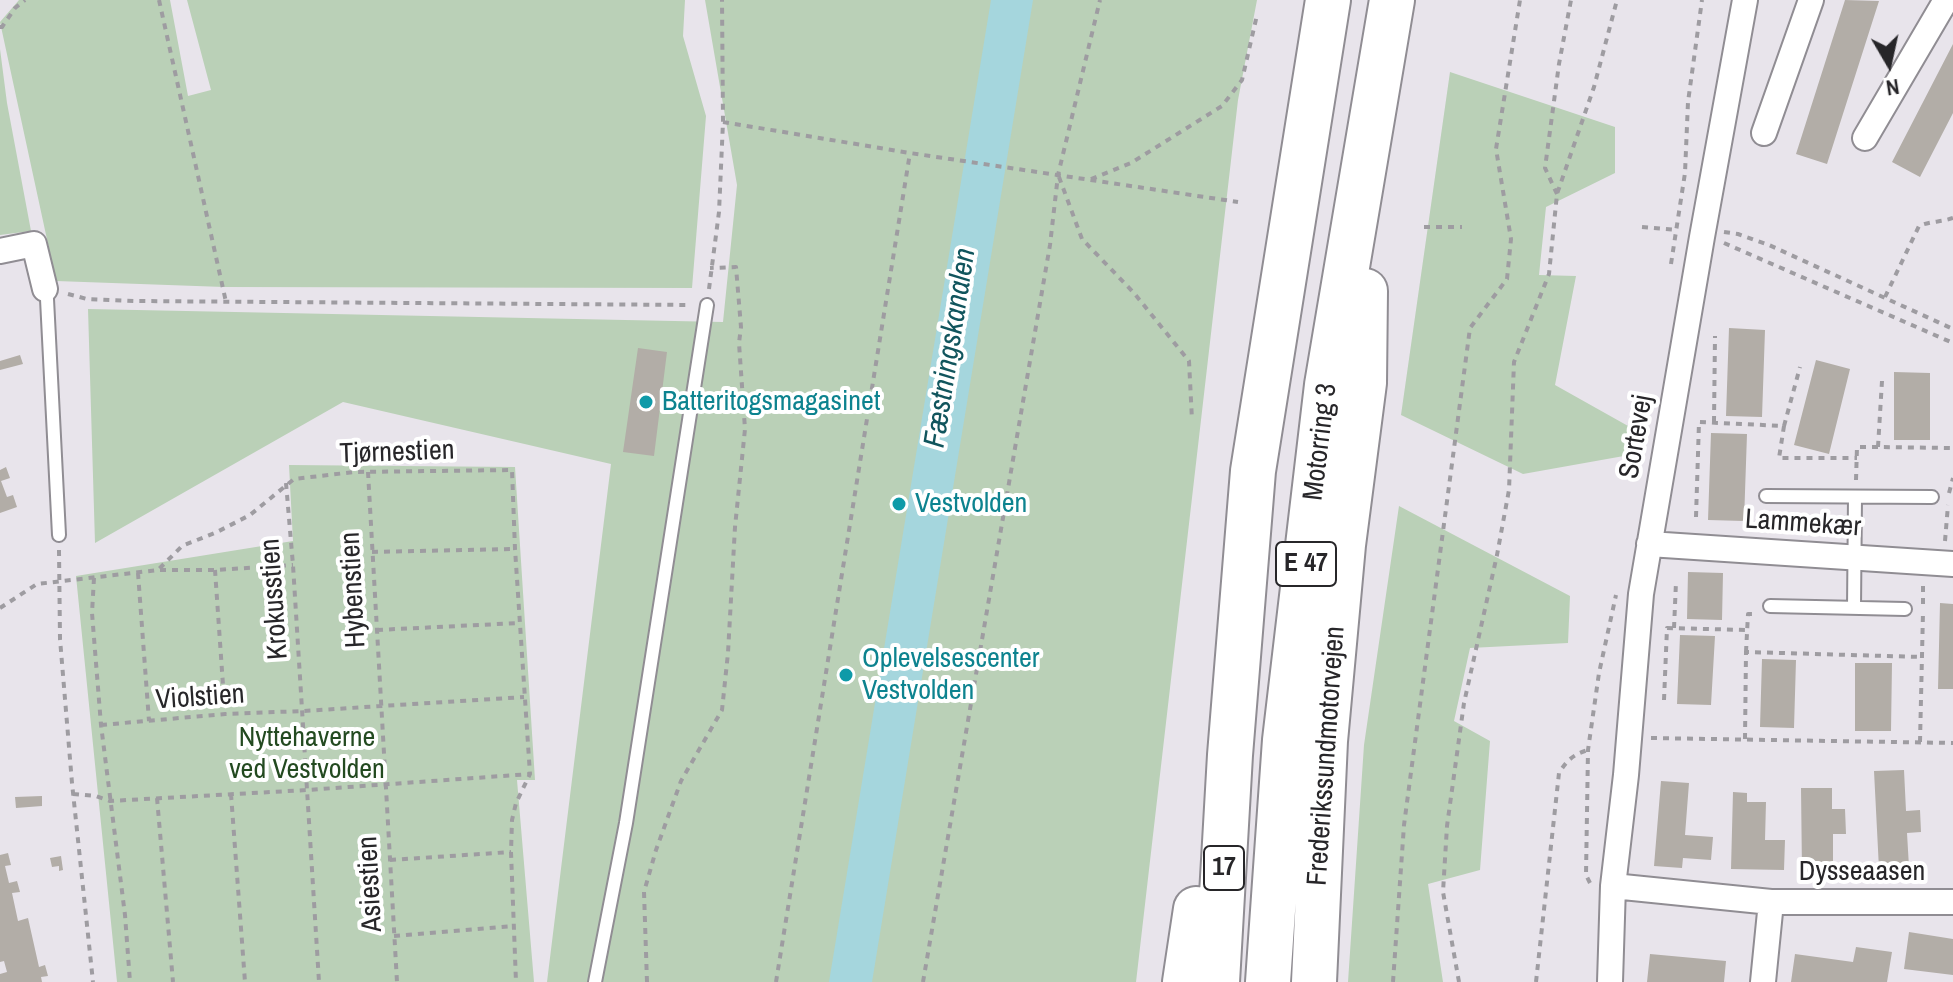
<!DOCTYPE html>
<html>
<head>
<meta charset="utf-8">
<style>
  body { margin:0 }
  #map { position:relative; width:1953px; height:982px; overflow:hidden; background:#e8e4eb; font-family:"Archivo Narrow",sans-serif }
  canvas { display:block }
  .north { position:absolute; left:1849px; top:24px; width:80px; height:80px; -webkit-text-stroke:6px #fff; paint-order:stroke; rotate:171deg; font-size:22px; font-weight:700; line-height:32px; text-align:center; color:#272629 }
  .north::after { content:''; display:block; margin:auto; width:28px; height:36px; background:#272629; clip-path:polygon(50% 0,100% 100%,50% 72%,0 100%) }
</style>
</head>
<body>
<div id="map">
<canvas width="1953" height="982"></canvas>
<div class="north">N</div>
</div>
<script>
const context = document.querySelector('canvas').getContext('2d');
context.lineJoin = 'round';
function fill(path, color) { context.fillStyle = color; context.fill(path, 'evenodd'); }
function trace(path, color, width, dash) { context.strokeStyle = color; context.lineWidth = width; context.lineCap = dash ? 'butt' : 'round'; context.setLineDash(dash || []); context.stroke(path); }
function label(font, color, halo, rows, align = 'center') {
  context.font = font + ' "Archivo Narrow",sans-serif'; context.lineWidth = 8; context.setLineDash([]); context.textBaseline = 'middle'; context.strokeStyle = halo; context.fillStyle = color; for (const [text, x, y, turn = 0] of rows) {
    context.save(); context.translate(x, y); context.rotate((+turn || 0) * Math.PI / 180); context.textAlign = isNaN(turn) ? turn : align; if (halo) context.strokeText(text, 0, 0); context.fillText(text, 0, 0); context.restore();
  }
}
fill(new Path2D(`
  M19 0H170L188 96 211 90 187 0H685L683 36 706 116 692 288 224 287 56 281 0 22Z
  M705 0H1257L1238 100 1136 982H547L611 464 343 402 95 543 88 309 723 322 737 185Z
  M0 49 7 103 31 231 0 235Z
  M1450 72 1615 127V173L1546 207 1539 275 1576 276 1555 385 1637 431 1635 454 1523 474 1401 415Z
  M289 465 515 467 535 780H517L534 982H117L76 576 293 541Z
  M1399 506 1570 596 1568 643 1470 648 1454 721 1490 741 1480 870 1428 884 1443 982H1348L1364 745Z`), '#bad0b7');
fill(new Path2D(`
  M991 0H1033L872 982H829Z`), '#a5d6dd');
fill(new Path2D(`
  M1845 0 1879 1 1827 164 1796 154Z
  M1953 44V113L1920 177 1892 162Z
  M1729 328 1765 330 1762 417 1726 416Z
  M638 348 667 352 654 456 623 452Z
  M20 355 23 364 0 370V361Z
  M1816 360 1850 369 1829 454 1794 445Z
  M1894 372 1930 373V440H1894Z
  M1711 433 1747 434 1744 521 1708 520Z
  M6 467 10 478 1 481 7 497 13 495 17 507 0 513V470Z
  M1688 572 1723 573 1722 620 1687 619Z
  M1940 603 1953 604V689H1938Z
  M1680 635 1715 636 1711 705 1677 704Z
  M1762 659 1796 660 1794 728 1760 727Z
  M1855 663H1892L1891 731H1855Z
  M1904 770 1906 811 1920 810 1921 832 1907 833 1909 867 1879 869 1874 771Z
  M1661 781 1689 783 1685 835 1713 837 1711 860 1683 858 1682 868 1654 866Z
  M1801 788H1832V809H1845L1846 834H1833V872H1802Z
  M1733 792 1747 793V802H1766L1765 840H1785L1784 870 1731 869Z
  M42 796V806L16 808 15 797Z
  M8 853 11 865 5 866 9 883 17 881 20 892 12 893 18 921 28 918 39 967 45 965 48 976 41 977 42 982H0V974L7 972 4 961 0 962V855Z
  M61 856 63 870 59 871V866L52 867 50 858Z
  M1909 932 1953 939V975L1904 969Z
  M1856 947 1892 952 1887 982H1791L1795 954 1853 962Z
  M1650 954 1726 961 1724 982H1647Z`), '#b2ada7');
const service = new Path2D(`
  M45 289 47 299 59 535
  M1766 496 1932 497
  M1770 606 1905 609
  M1854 608 1855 497
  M595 982 626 823 707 305`);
const minor = new Path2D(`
  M1764 133 1811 0
  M1865 138 1946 0
  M0 251 34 244 45 289
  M1649 544 1953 564
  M1613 886 1771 902H1953
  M1610 982 1613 886 1626 775 1641 594 1702 237 1745 0
  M1763 982 1771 902`);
const motorway = new Path2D(`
  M1185 982 1196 909
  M1217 982 1230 755 1253 471 1328 0
  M1268 982 1285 740 1327 385 1392 0
  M1314 982 1325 741 1343 545 1364 383 1365 291`);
trace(service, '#908d93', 16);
trace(minor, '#908d93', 28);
trace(motorway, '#908d93', 48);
trace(new Path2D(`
  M159 0 226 302
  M0 27H2L15 8 25 0
  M723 122 910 153 1238 202
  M1059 177 1082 239 1134 293 1189 361 1192 420
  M1091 179 1131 163 1222 106 1242 80 1257 15
  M1557 194 1545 168 1559 64 1571 0
  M1424 227H1462
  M1642 227 1677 230
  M1724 232 1738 234 1769 245 1953 329
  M1724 243 1953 343
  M1671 264 1685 173 1688 102 1702 0
  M709 289 719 212 723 122 722 0
  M68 294 87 299 135 301 691 305
  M1885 297 1919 226C1931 221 1942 222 1953 218
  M1882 381 1878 447 1953 448
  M1714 422 1715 336
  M1784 426 1800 367
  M368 472 397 982
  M1856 480 1857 447H1878
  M286 483 293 565 319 982
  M1949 493 1953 478
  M1696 517 1699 422 1784 426 1779 458H1857
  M1945 541 1948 505
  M59 550 60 639 72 783 93 982
  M372 552 514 549
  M160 570H215L293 565
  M215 570 225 714
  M138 573 149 721
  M94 578 92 613 101 725 125 915 130 982
  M1923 604V584
  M0 608 37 584 158 570 182 546 217 532 250 515 294 479 354 472 512 470 515 549 530 774 516 803 512 820 511 852 516 982
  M1674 628 1676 582
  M377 630 519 623
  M1746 652 1748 614H1756
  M1664 700 1667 628 1747 630
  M101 725 225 714 303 711 524 697
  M1651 738 1953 743
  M1745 739 1746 652 1922 657
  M1920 742 1923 612
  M73 794 96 796 110 801 307 790 530 774
  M231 794 245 982
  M157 798 173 982
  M390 860 511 852
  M1590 883 1586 875 1588 750 1599 673 1616 595
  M394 936 515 926
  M647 982 644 892 656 850 681 781 722 710 728 653 735 527 745 429 739 343 741 327 736 267 710 268
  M776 982 910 153
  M923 982 1050 245 1058 175 1100 0
  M1393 982 1404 825 1470 328 1507 279 1511 239 1496 149 1520 0
  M1459 982 1443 892 1447 826 1464 703 1497 555 1509 490 1514 362 1549 274 1557 194 1594 87 1617 0
  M1536 982 1559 773C1567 760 1574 754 1588 750`), '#9e9ca1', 4, [6, 6]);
trace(service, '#fff', 12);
trace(minor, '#fff', 24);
trace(motorway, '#fff', 44);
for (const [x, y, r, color] of [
  [646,402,8,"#0f9aa8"],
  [899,504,8,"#0f9aa8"],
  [846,675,8,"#0f9aa8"]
]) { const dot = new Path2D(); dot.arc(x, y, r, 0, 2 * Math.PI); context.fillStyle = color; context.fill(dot); trace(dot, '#fff', 3); }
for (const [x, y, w] of [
  [1306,564,60],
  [1224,868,40]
]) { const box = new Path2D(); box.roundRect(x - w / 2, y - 22, w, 44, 6); context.fillStyle = '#fff'; context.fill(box); trace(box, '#272629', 2); }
label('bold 26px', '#272629', null, [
  ["E 47",1306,564],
  ["17",1224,868]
]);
label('28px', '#0d838f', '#fff', [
  ["Batteritogsmagasinet",662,402],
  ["Vestvolden",915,504],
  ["Oplevelsescenter",862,659],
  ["Vestvolden",862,691]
], 'left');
label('28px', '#272629', '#fff', [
  ["Sortevej",1637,437,-80],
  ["Motorring 3",1321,442,-83],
  ["Tjørnestien",397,453,-2],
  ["Lammekær",1803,524,4],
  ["Hybenstien",354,590,-93],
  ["Krokusstien",275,599,-94],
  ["Violstien",200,698,-4],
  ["Frederikssundmotorvejen",1327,756,-86],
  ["Dysseaasen",1862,872],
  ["Asiestien",371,884,-93]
]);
label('28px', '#234a20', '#fff', [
  ["Nyttehaverne",307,738],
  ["ved Vestvolden",307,770]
]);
label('italic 30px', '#11555d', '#fff', [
  ["Fæstningskanalen",951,348,-81]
]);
</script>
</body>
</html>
